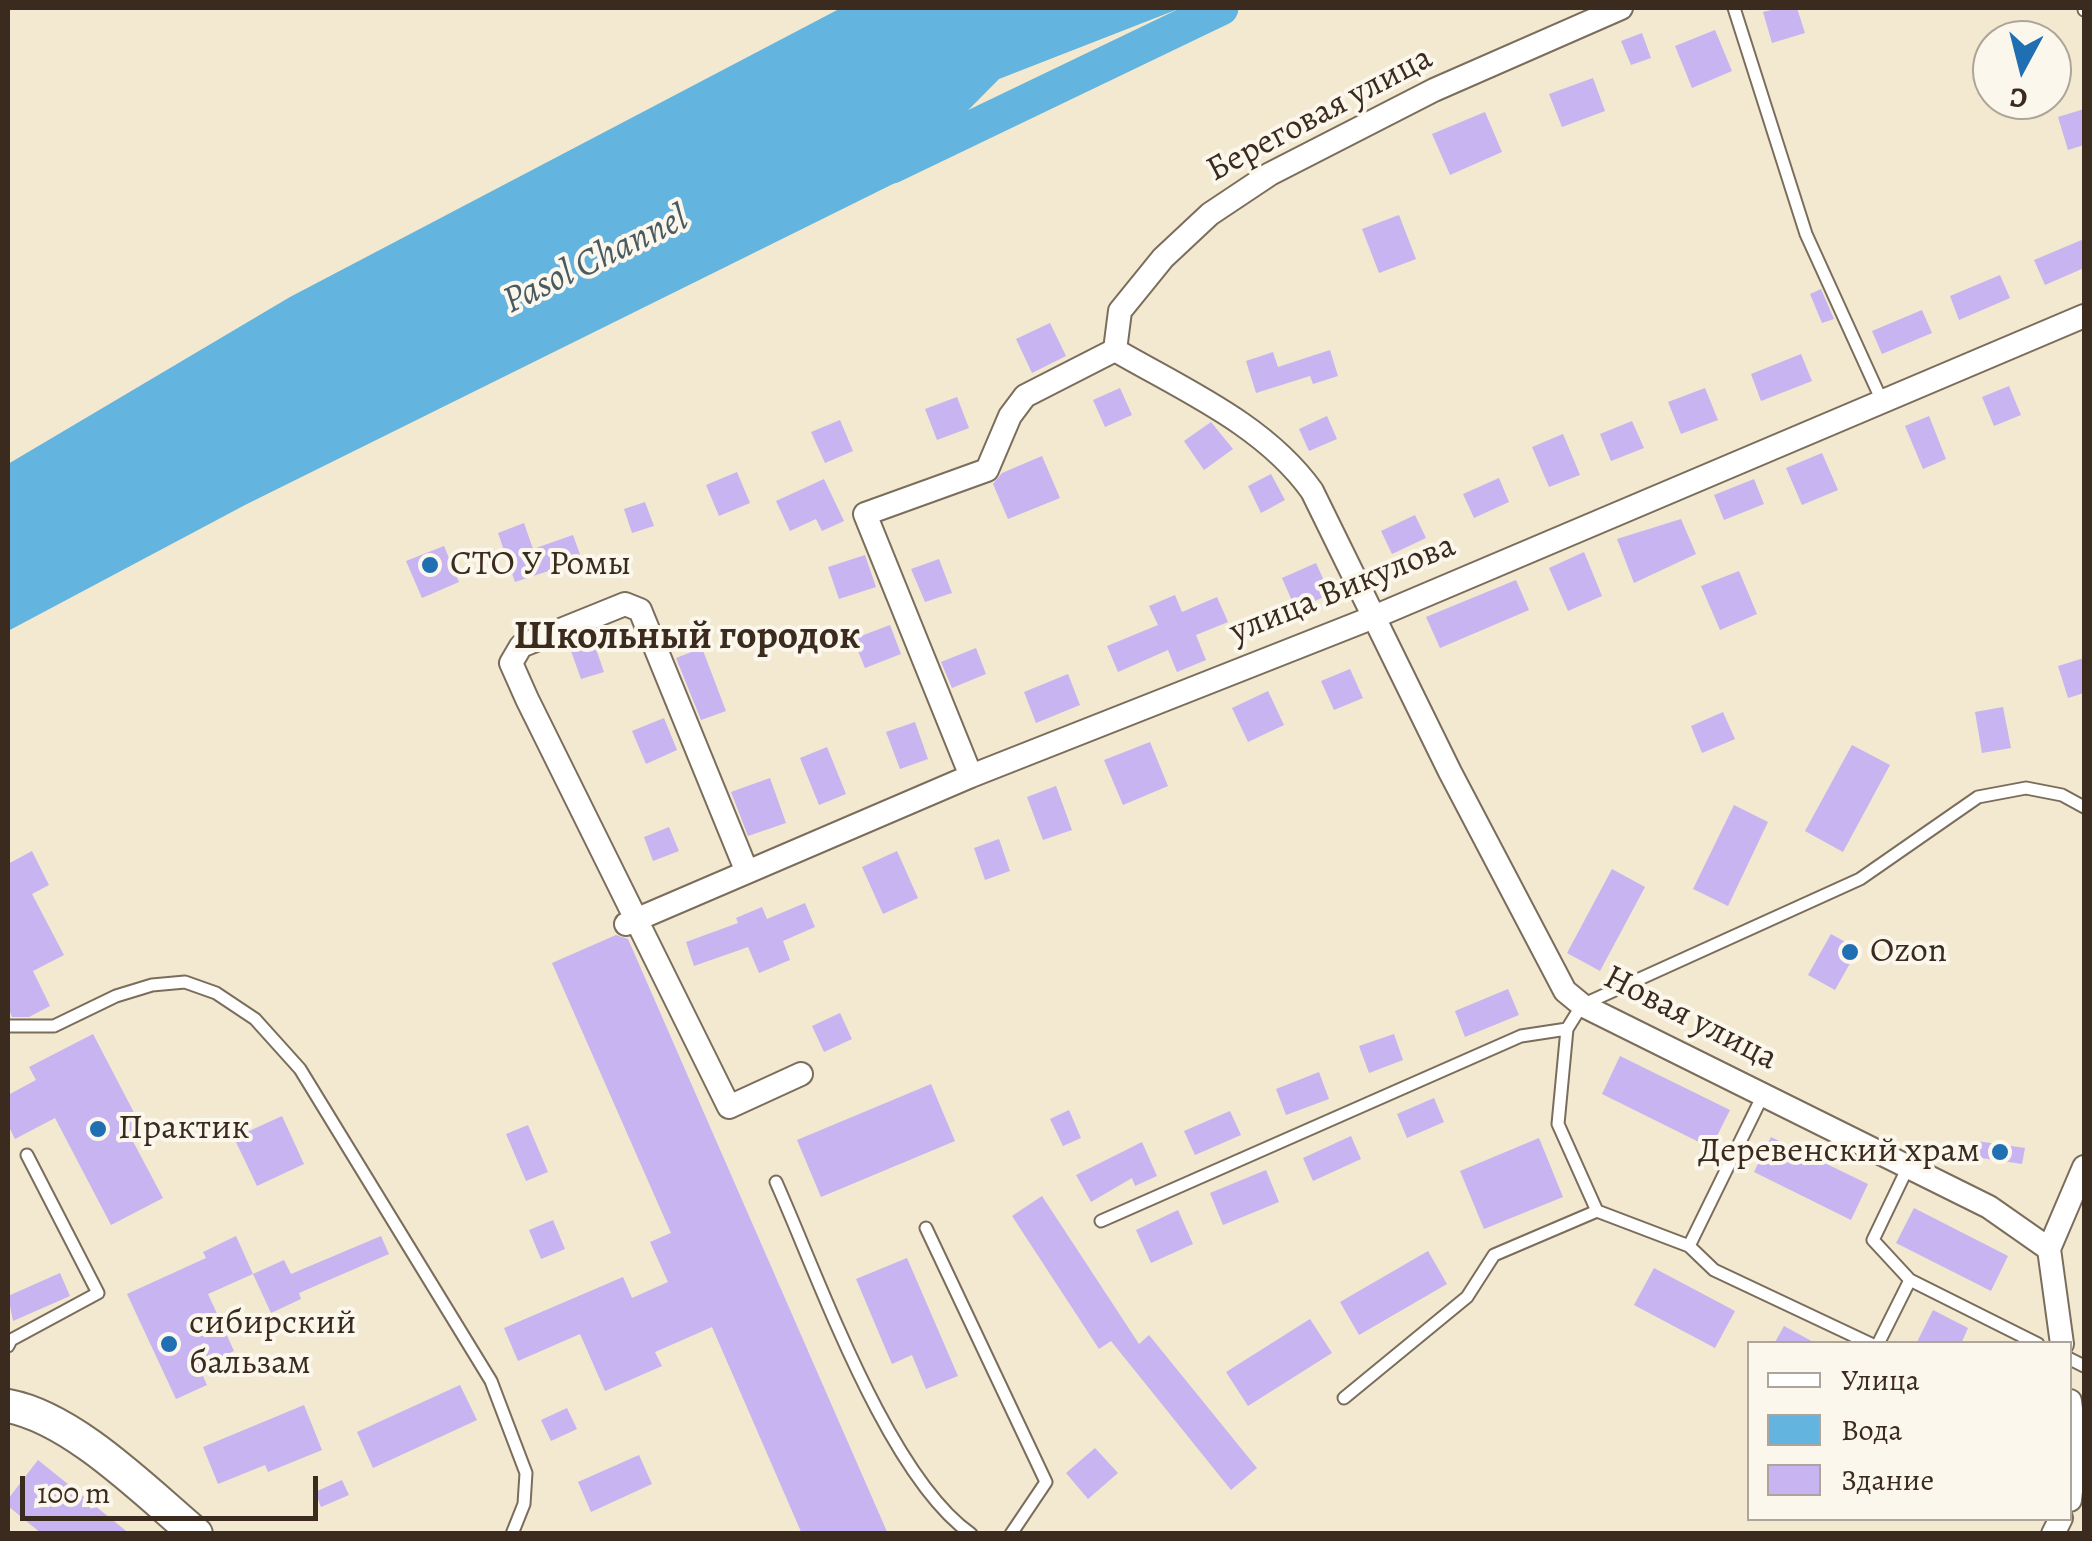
<!DOCTYPE html>
<html>
<head>
<meta charset="utf-8">
<style>
  body { margin:0 }
  #map { position:relative; width:2092px; height:1541px; overflow:hidden; background:#f2e9d0; font-family:Alegreya,serif }
  canvas { display:block }
  .frame { position:absolute; inset:0; border:10px solid #3b2a1e; pointer-events:none }
  .legend { position:absolute; left:1747px; top:1341px; width:325px; height:180px; box-sizing:border-box; background:#fbf7ec; border:2px solid #aea59a; margin:0; padding:12px 18px; list-style:none; font-size:30px; color:#3b2a1e }
  .legend li { display:flex; align-items:center; gap:20px; height:50px }
  .legend b { width:50px; border:2px solid #aea59a }
  .north { position:absolute; left:1972px; top:20px; width:100px; height:100px; box-sizing:border-box; background:#fbf7ec; border:2px solid #aea59a; border-radius:50%; rotate:187deg; font-size:28px; font-weight:700; line-height:40px; text-align:center; color:#3b2a1e }
  .north::after { content:''; display:block; margin:auto; width:35px; height:45px; background:#1f6fb2; clip-path:polygon(50% 0,100% 100%,50% 72%,0 100%) }
  .scale { position:absolute; left:20px; top:1476px; width:298px; height:45px; box-sizing:border-box; border:5px solid #3b2a1e; border-top:0; padding-left:12px; font-size:30px; line-height:35px; white-space:nowrap; color:#3b2a1e; -webkit-text-stroke:8px #fbf7ec; paint-order:stroke }
</style>
</head>
<body>
<div id="map">
<canvas width="2092" height="1541"></canvas>
<div class="frame"></div>
<ul class="legend">
<li><b style="height:12px;background:#fff"></b>Улица</li>
<li><b style="height:28px;background:#63b4de"></b>Вода</li>
<li><b style="height:28px;background:#c7b4f0"></b>Здание</li>
</ul>
<div class="north">С</div>
<div class="scale">100 m</div>
</div>
<script>
const context = document.querySelector('canvas').getContext('2d');
context.lineJoin = 'round';
function fill(path, color) { context.fillStyle = color; context.fill(path, 'evenodd'); }
function trace(path, color, width, dash) { context.strokeStyle = color; context.lineWidth = width; context.lineCap = dash ? 'butt' : 'round'; context.setLineDash(dash || []); context.stroke(path); }
function label(font, color, halo, rows, align = 'center') {
  context.font = font + ' Alegreya,serif'; context.lineWidth = 8; context.setLineDash([]); context.textBaseline = 'middle'; context.strokeStyle = halo; context.fillStyle = color; for (const [text, x, y, turn = 0] of rows) {
    context.save(); context.translate(x, y); context.rotate((+turn || 0) * Math.PI / 180); context.textAlign = isNaN(turn) ? turn : align; if (halo) context.strokeText(text, 0, 0); context.fillText(text, 0, 0); context.restore();
  }
}
fill(new Path2D(`
  M841 8H1181L999 79 897 182 245 505 8 631V464L290 297Z`), '#63b4de');
trace(new Path2D(`
  M892 166 1221 8`), '#63b4de', 35);
fill(new Path2D(`
  M1780 8H1797L1805 33 1772 43 1763 12Z
  M1715 30 1732 71 1692 88 1675 46Z
  M1642 33 1651 58 1631 65 1621 41Z
  M1593 78 1605 111 1562 127 1549 94Z
  M2084 109V145L2068 150 2058 117Z
  M1485 112 1502 152 1450 175 1432 134Z
  M1399 215 1416 259 1379 273 1362 229Z
  M2084 239V268L2045 285 2034 260Z
  M2000 275 2010 298 1959 320 1950 296Z
  M1821 289 1834 319 1822 323 1810 294Z
  M1922 310 1932 333 1882 354 1872 331Z
  M1050 323 1066 356 1032 373 1016 339Z
  M1330 350 1338 376 1313 384 1310 376 1256 393 1246 361 1273 352 1278 367Z
  M1801 354 1812 381 1761 401 1751 374Z
  M2009 386 2021 415 1994 426 1982 397Z
  M1120 388 1132 415 1105 427 1093 400Z
  M1705 388 1718 420 1681 434 1668 402Z
  M957 397 969 428 937 440 925 409Z
  M1327 416 1337 439 1309 451 1299 429Z
  M1929 416 1946 459 1923 469 1905 426Z
  M840 420 853 451 825 463 811 432Z
  M1632 421 1644 448 1611 461 1600 434Z
  M1211 422 1233 449 1204 470 1184 441Z
  M1563 434 1580 475 1549 487 1532 447Z
  M1822 453 1838 490 1802 505 1786 468Z
  M1042 456 1060 498 1008 519 993 484 1002 473Z
  M737 472 750 503 719 516 706 485Z
  M1271 474 1285 500 1261 513 1248 486Z
  M1499 478 1509 502 1474 518 1463 494Z
  M824 479 844 521 822 531 816 519 790 531 776 501Z
  M1754 479 1764 504 1724 520 1714 495Z
  M645 502 654 526 632 533 624 509Z
  M1415 515 1426 538 1392 554 1381 531Z
  M1681 519 1696 554 1634 583 1617 539Z
  M524 523 533 549 573 535 582 560 515 582 498 533Z
  M444 546 459 582 422 598 406 561Z
  M1584 552 1602 596 1568 611 1549 568Z
  M865 555 876 587 839 599 828 567Z
  M939 559 952 593 925 602 911 569Z
  M1316 563 1330 594 1296 610 1282 578Z
  M1739 571 1757 614 1720 630 1701 586Z
  M1516 580 1529 610 1440 648 1426 617Z
  M1175 595 1182 612 1217 597 1228 622 1196 635 1206 660 1177 672 1168 650 1118 672 1107 646 1158 625 1149 606Z
  M890 625 901 654 865 668 853 639Z
  M594 643 604 672 581 679 571 651Z
  M702 648 726 711 701 720 676 658Z
  M976 648 986 674 952 688 941 662Z
  M2084 658V693L2068 698 2058 666Z
  M1350 669 1363 698 1334 710 1321 681Z
  M1068 674 1080 705 1036 723 1024 692Z
  M1268 691 1284 725 1248 742 1232 708Z
  M2003 707 2011 748 1982 753 1975 712Z
  M1723 712 1735 739 1702 753 1691 726Z
  M664 718 677 750 646 764 632 731Z
  M915 722 928 759 900 769 886 732Z
  M1150 742 1168 786 1123 805 1104 760Z
  M1852 745 1890 765 1843 852 1805 831Z
  M827 747 846 794 819 805 800 758Z
  M770 778 786 823 748 836 731 792Z
  M1056 786 1072 830 1043 840 1027 797Z
  M1734 805 1768 822 1728 906 1693 889Z
  M669 827 679 851 653 861 644 837Z
  M999 839 1010 871 985 880 974 848Z
  M32 851 49 885 32 894 64 955 33 971 50 1006 29 1017H12L8 1007V864Z
  M897 851 918 898 883 914 862 867Z
  M1612 869 1645 887 1600 971 1567 953Z
  M805 903 815 927 783 941 790 960 759 973 748 947 694 966 686 942 738 923 736 918 762 907 767 919Z
  M1831 934 1858 949 1835 990 1808 975Z
  M616 935 628 939 888 1534H802L712 1327 655 1352 662 1366 605 1391 580 1334 518 1361 504 1328 623 1277 632 1298 668 1282 650 1242 671 1233 552 963Z
  M1508 989 1519 1015 1465 1037 1455 1011Z
  M840 1013 852 1039 824 1052 812 1026Z
  M93 1034 141 1126 128 1132 163 1198 111 1225 55 1118 15 1139 8 1125V1095L36 1080 29 1067Z
  M1394 1034 1403 1060 1369 1073 1359 1046Z
  M1620 1056 1730 1110 1711 1148 1602 1094Z
  M1319 1072 1329 1099 1286 1115 1276 1089Z
  M931 1084 955 1141 821 1197 797 1140Z
  M1434 1098 1444 1122 1407 1138 1397 1114Z
  M1069 1110 1081 1138 1063 1146 1050 1119Z
  M1230 1111 1241 1135 1195 1155 1184 1131Z
  M282 1116 304 1164 257 1186 234 1138Z
  M528 1125 548 1172 526 1181 506 1134Z
  M1351 1136 1361 1159 1313 1181 1303 1158Z
  M1771 1137 1868 1184 1851 1220 1754 1172Z
  M1539 1138 1563 1197 1484 1229 1460 1171Z
  M1977 1141 2025 1148 2022 1164 1975 1157Z
  M1142 1142 1157 1176 1135 1186 1132 1178 1091 1202 1076 1175Z
  M1266 1170 1279 1202 1223 1225 1210 1193Z
  M1042 1196 1139 1344 1149 1335 1257 1468 1231 1490 1111 1341 1099 1349 1012 1216Z
  M1914 1208 2008 1256 1991 1291 1896 1243Z
  M1178 1210 1193 1244 1151 1263 1136 1230Z
  M553 1220 565 1249 541 1259 529 1230Z
  M236 1236 253 1274 208 1294 234 1351 199 1367 207 1385 176 1399 127 1294 206 1258 203 1252Z
  M381 1236 389 1254 299 1293 301 1299 271 1313 253 1274 284 1260 291 1274Z
  M1428 1251 1447 1284 1359 1335 1340 1302Z
  M907 1258 958 1376 926 1389 912 1355 892 1364 856 1279Z
  M1654 1268 1735 1311 1715 1348 1634 1305Z
  M60 1273 70 1296 13 1321 8 1296Z
  M1933 1310 1968 1328 1961 1344H1916Z
  M1310 1319 1332 1353 1248 1406 1226 1372Z
  M1784 1326 1817 1344H1774Z
  M460 1385 477 1420 373 1468 357 1432Z
  M304 1405 322 1450 268 1472 265 1465 218 1484 203 1447Z
  M567 1408 577 1429 551 1441 541 1420Z
  M1095 1448 1118 1473 1088 1499 1066 1473Z
  M639 1455 652 1484 591 1512 578 1482Z
  M38 1460 130 1534H42L8 1506V1499Z
  M342 1480 349 1495 321 1507 315 1492Z`), '#c7b4f0');
const lane = new Path2D(`
  M1734 8 1806 234 1882 401
  M2084 8V10
  M8 1026H54L116 996 152 985 185 982 216 993 255 1019 300 1069 491 1381 526 1473 524 1504 512 1534
  M1567 1029 1558 1124 1597 1211 1689 1246 1714 1270 1871 1344
  M776 1182C819 1278 887 1475 971 1534
  M1101 1221 1521 1036 1567 1029 1582 1005 1860 879 1978 797 2026 788 2062 795 2084 807
  M926 1228 1046 1482 1011 1534
  M1689 1246 1763 1095
  M1910 1280 2038 1344
  M1878 1344 1910 1280 1873 1240 1908 1167
  M8 1346 11 1340 98 1293 27 1155
  M2070 1359 2084 1366
  M1344 1398 1467 1297 1494 1255 1597 1211`);
const street = new Path2D(`
  M1115 350 1120 311 1163 258 1210 214 1270 174 1434 90 1621 8
  M971 776 865 514 987 470 1010 416 1025 396 1115 350C1184 390 1265 425 1312 491L1450 772 1565 991 1582 1005 1989 1207 2049 1249
  M747 872 640 610 625 604 521 646 511 663 527 699 729 1107 801 1074
  M626 924 971 776 1374 617 2084 316
  M2062 1344 2049 1249 2084 1167
  M2070 1401 2076 1448 2070 1500
  M2053 1534 2061 1518`);
const secondary = new Path2D(`
  M8 1406C73 1418 145 1491 196 1534`);
trace(lane, '#7b6d5c', 15);
trace(street, '#7b6d5c', 26);
trace(secondary, '#7b6d5c', 36);
trace(lane, '#fff', 11);
trace(street, '#fff', 22);
trace(secondary, '#fff', 32);
for (const [x, y, r, color] of [
  [430,565,10,"#1f6fb2"],
  [1850,952,10,"#1f6fb2"],
  [98,1129,10,"#1f6fb2"],
  [2000,1152,10,"#1f6fb2"],
  [169,1344,10,"#1f6fb2"]
]) { const dot = new Path2D(); dot.arc(x, y, r, 0, 2 * Math.PI); context.fillStyle = color; context.fill(dot); trace(dot, '#fbf7ec', 4); }
label('35px', '#3b2a1e', '#fbf7ec', [
  ["Береговая улица",1320,115,-28],
  ["улица Викулова",1343,590,-22],
  ["Новая улица",1690,1019,27]
]);
label('35px', '#3b2a1e', '#fbf7ec', [
  ["СТО У Ромы",450,565],
  ["Ozon",1870,952],
  ["Практик",118,1129],
  ["Деревенский храм",1980,1152,"right"],
  ["сибирский",189,1324],
  ["бальзам",189,1364]
], 'left');
label('italic 38px', '#495a61', '#fbf7ec', [
  ["Pasol Channel",596,261,-26]
]);
label('bold 40px', '#3b2a1e', '#fbf7ec', [
  ["Школьный городок",687,638]
]);
</script>
</body>
</html>
